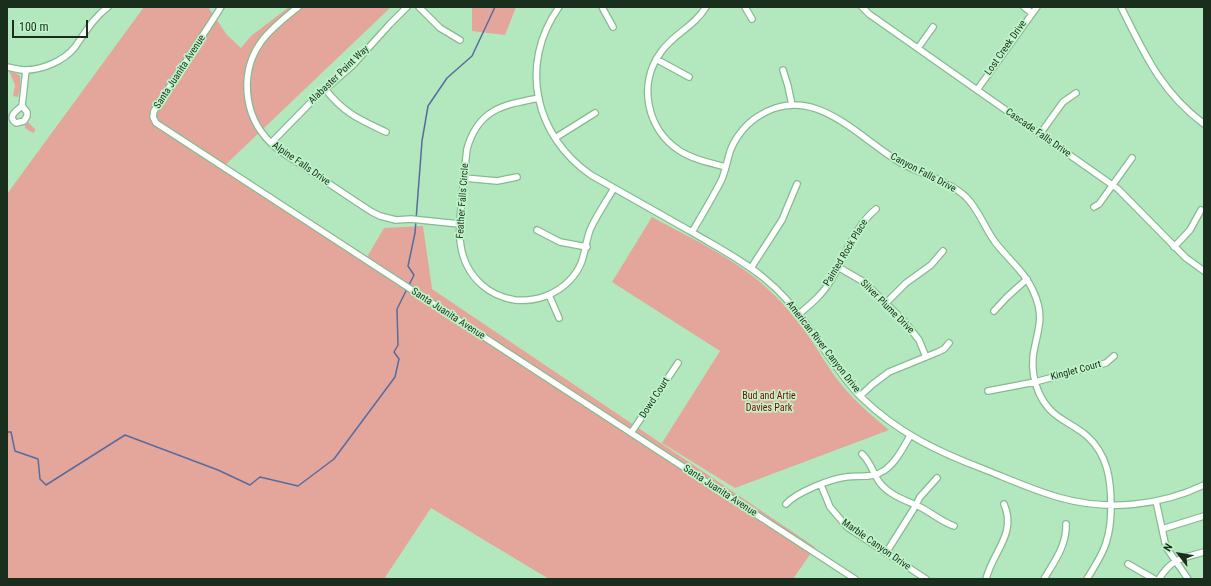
<!DOCTYPE html>
<html>
<head>
<meta charset="utf-8">
<style>
  body { margin:0 }
  #map { position:relative; width:1211px; height:586px; overflow:hidden; background:#b3e7bd; font-family:"Roboto Condensed",sans-serif }
  canvas { display:block }
  .frame { position:absolute; inset:0; border:8px solid #1a2e1e; pointer-events:none }
  .north { position:absolute; left:1159px; top:534px; width:40px; height:40px; -webkit-text-stroke:3px #bff4c9; paint-order:stroke; rotate:301deg; font-size:11px; font-weight:700; line-height:16px; text-align:center; color:#1a2e1e }
  .north::after { content:''; display:block; margin:auto; width:14px; height:18px; background:#1a2e1e; clip-path:polygon(50% 0,100% 100%,50% 72%,0 100%) }
  .scale { position:absolute; left:12px; top:20px; width:76px; height:18px; box-sizing:border-box; border:2px solid #1a2e1e; border-top:0; padding-left:5px; font-size:12px; line-height:14px; white-space:nowrap; color:#1a2e1e; -webkit-text-stroke:3px #bff4c9; paint-order:stroke }
</style>
</head>
<body>
<div id="map">
<canvas width="1211" height="586"></canvas>
<div class="frame"></div>
<div class="north">N</div>
<div class="scale">100 m</div>
</div>
<script>
const context = document.querySelector('canvas').getContext('2d');
context.lineJoin = 'round';
function fill(path, color) { context.fillStyle = color; context.fill(path, 'evenodd'); }
function trace(path, color, width, dash) { context.strokeStyle = color; context.lineWidth = width; context.lineCap = dash ? 'butt' : 'round'; context.setLineDash(dash || []); context.stroke(path); }
function label(font, color, halo, rows, align = 'center') {
  context.font = font + ' "Roboto Condensed",sans-serif'; context.lineWidth = 3.5; context.setLineDash([]); context.textBaseline = 'middle'; context.strokeStyle = halo; context.fillStyle = color; for (const [text, x, y, turn = 0] of rows) {
    context.save(); context.translate(x, y); context.rotate((+turn || 0) * Math.PI / 180); context.textAlign = isNaN(turn) ? turn : align; if (halo) context.strokeText(text, 0, 0); context.fillText(text, 0, 0); context.restore();
  }
}
fill(new Path2D(`
  M144 7H208L227 35 241 48 251 36 289 7H391L221 169 367 257 384 228 423 226 432 289 815 547 793 579H549L431 508 384 579H7V194Z
  M472 7H516L505 35 472 31Z
  M9 71 17 74 20 76V88L18 97 13 96 15 85Z
  M28 122 35 129V131L33 133 25 128V125Z
  M652 217C692 239 741 261 773 294 785 305 795 318 805 331 819 350 829 371 845 389 858 404 873 417 889 430L735 488 662 443 720 351 612 282Z`), '#e4a69b');
trace(new Path2D(`
  M409 285 414 275 408 266 415 233 422 141 428 106 447 78 472 56 495 7
  M7 432H11L15 451 38 459 40 479 46 485 125 435 218 470 250 485 260 477 298 486 334 459 395 377 399 359 394 352 398 345 397 309 407 289`), '#566ca0', 1.5);
const minor = new Path2D(`
  M221 7 154 111 153 117 156 123 855 579
  M298 7C287 16 274 26 264 38 239 69 242 115 271 143 281 153 295 160 306 168 328 183 350 198 372 212L380 216 396 220 411 219 459 224
  M419 7 440 28 460 40
  M559 7C518 65 535 136 591 175 624 194 657 212 690 231 715 246 741 259 764 278 780 291 794 307 806 324 825 348 839 375 861 397 898 433 938 452 986 470 1011 480 1035 491 1061 498 1108 511 1160 506 1204 485
  M602 7 613 27
  M706 7C694 27 673 34 661 52 637 84 647 130 680 151 694 160 711 163 726 167
  M745 7 752 19
  M862 7 869 14 1118 189 1186 258 1204 271
  M1024 7 1032 13
  M1121 7C1144 53 1161 92 1204 124
  M918 48 933 27
  M656 59 689 77
  M7 67C13 68 19 70 25 70 42 70 64 61 75 47 85 33 93 18 108 7
  M783 70 788 86 792 105
  M325 89C345 114 359 119 386 132
  M977 90 1037 7
  M539 98C503 105 478 109 467 149 465 166 463 183 462 200 458 231 456 262 482 285 491 293 502 298 515 300 535 302 556 295 570 280 586 263 583 250 590 230 596 216 606 202 614 188
  M22 106 27 112V116L24 121 16 123C7 117 16 111 22 106L26 70
  M1040 134 1063 102 1076 93
  M555 138 595 113
  M271 143 315 98 352 66 390 24 407 7
  M464 178 497 181 517 177
  M1094 207 1099 204 1132 158
  M537 230 560 242 587 247
  M692 232C702 215 713 197 722 179 725 171 727 163 729 155 733 140 744 126 757 117 812 80 857 137 901 163 922 175 948 180 966 197 979 210 984 227 995 242 1008 259 1026 273 1034 293 1046 319 1036 333 1033 357 1032 369 1034 382 1039 393 1051 419 1068 420 1087 436 1108 455 1111 480 1111 507 1111 519 1110 531 1106 543 1102 556 1094 567 1087 579
  M1174 247 1190 230 1201 210
  M838 267 864 282 904 321 919 340 926 357
  M751 268 782 220 797 184
  M549 295 559 318
  M886 303 906 283 931 265 943 251
  M994 311 1007 297 1027 279
  M799 314C811 304 823 294 831 280 845 257 854 227 876 209
  M988 391 1035 382 1106 363 1114 356
  M860 396 873 384 889 372 938 352 944 349 949 343
  M631 433 678 363
  M862 454C871 462 873 474 880 483 890 496 908 501 922 508 933 514 942 522 954 526
  M821 485 830 507 847 527 926 579
  M1156 501 1166 547 1188 579
  M786 504C797 492 830 479 846 477 860 475 872 479 885 470 896 462 903 448 910 436
  M1162 529 1204 516
  M886 553 913 510 920 497 937 478
  M1128 564 1154 579
  M986 579C993 551 1017 534 1004 504
  M1044 579C1054 562 1067 545 1066 524
  M1159 579C1172 558 1183 558 1204 552`);
trace(minor, '#87ba91', 8);
trace(minor, '#fff', 5.5);
label('10px', '#1a2e1e', '#bff4c9', [
  ["Lost Creek Drive",1006,48,-55],
  ["Santa Juanita Avenue",180,72,-57],
  ["Alabaster Point Way",339,75,-44],
  ["Cascade Falls Drive",1038,133,35],
  ["Alpine Falls Drive",301,164,35],
  ["Canyon Falls Drive",923,173,28],
  ["Feather Falls Circle",463,201,-86],
  ["Painted Rock Place",846,253,-59],
  ["Silver Plume Drive",887,307,45],
  ["Santa Juanita Avenue",448,314,33],
  ["American River Canyon Drive",823,347,52],
  ["Kinglet Court",1076,371,-15],
  ["Dowd Court",655,398,-57],
  ["Santa Juanita Avenue",720,491,33],
  ["Marble Canyon Drive",876,545,35]
]);
label('10px', '#830700', '#bff4c9', [
  ["Bud and Artie",769,396],
  ["Davies Park",769,408]
]);
</script>
</body>
</html>
